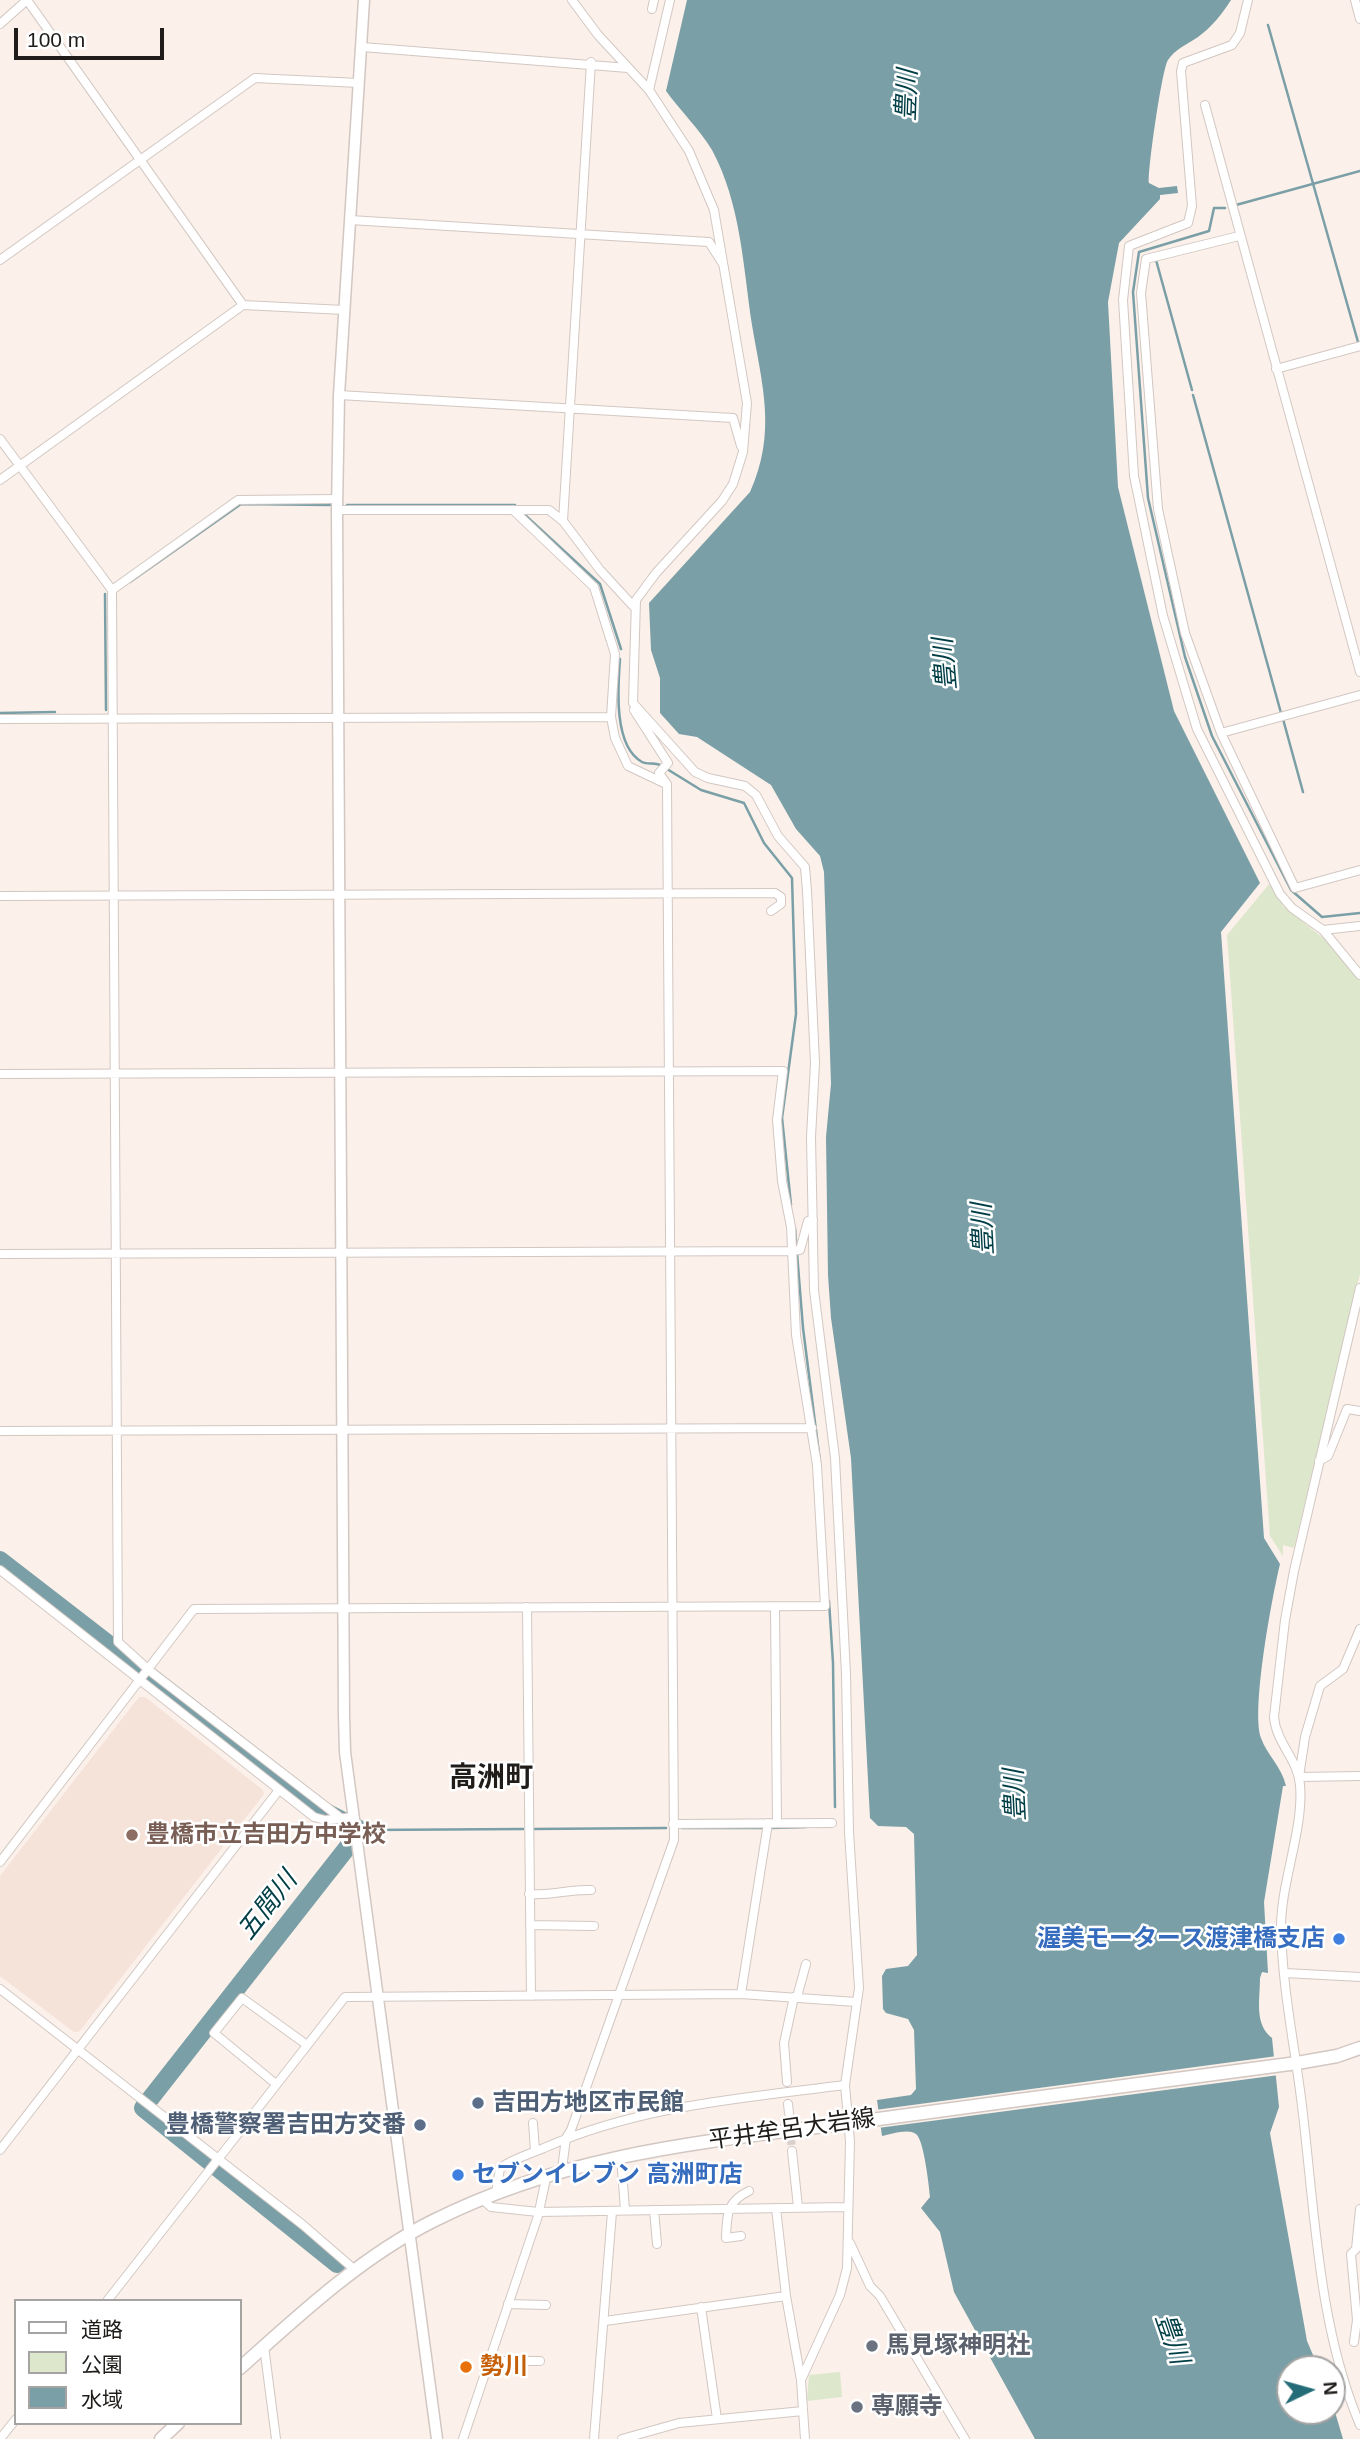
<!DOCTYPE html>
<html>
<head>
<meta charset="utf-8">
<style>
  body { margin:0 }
  #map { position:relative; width:1360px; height:2439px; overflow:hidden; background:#fbf0ea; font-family:Arial,"Noto Sans JP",sans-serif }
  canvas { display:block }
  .legend { position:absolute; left:14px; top:2299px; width:228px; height:126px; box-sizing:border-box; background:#fff; border:2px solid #a5a4a3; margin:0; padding:9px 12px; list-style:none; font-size:21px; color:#1f1c1a }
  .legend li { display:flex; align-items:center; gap:14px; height:35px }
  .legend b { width:35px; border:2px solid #a5a4a3 }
  .north { position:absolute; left:1276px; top:2355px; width:70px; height:70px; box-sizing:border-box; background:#fff; border:2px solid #a5a4a3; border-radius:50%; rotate:85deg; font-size:19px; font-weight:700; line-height:28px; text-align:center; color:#1f1c1a }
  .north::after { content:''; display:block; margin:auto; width:24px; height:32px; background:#246d78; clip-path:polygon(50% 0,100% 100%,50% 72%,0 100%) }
  .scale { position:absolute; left:14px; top:28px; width:150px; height:32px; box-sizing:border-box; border:4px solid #1f1c1a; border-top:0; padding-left:9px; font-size:21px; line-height:24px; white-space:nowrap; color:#1f1c1a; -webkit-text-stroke:5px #fff; paint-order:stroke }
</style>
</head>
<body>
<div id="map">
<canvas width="1360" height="2439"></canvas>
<ul class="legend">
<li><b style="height:9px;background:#fff"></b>道路</li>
<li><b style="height:19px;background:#dde7cc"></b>公園</li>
<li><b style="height:19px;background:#7a9fa6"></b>水域</li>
</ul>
<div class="north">N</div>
<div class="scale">100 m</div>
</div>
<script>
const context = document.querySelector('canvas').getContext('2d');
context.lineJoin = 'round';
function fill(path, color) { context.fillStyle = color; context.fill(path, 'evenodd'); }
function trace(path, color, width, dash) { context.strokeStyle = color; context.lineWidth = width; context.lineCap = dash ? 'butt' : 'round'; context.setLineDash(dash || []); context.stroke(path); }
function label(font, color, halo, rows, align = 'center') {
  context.font = font + ' Arial,"Noto Sans JP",sans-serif'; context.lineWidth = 5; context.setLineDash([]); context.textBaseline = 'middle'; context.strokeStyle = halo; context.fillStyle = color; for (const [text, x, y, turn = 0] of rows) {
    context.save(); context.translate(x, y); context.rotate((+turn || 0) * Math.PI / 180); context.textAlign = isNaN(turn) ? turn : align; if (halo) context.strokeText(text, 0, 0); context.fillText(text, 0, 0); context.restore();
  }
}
fill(new Path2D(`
  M139 1697H145L263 1790 264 1794 79 2032H74L0 1976V1876Z`), '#f5e2d8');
fill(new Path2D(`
  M1270 883 1283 906 1333 946 1360 979V1274L1294 1548 1283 1545V1556L1270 1536 1227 935Z
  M840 2372 842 2397 807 2401 809 2375Z`), '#dde7cc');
fill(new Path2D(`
  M687 0H1231C1222 14 1212 27 1198 37 1188 44 1175 49 1168 60 1162 68 1147 174 1149 183L1159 188 1177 186 1178 193 1160 195V199L1119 243 1108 302 1118 487 1174 711 1260 883 1221 932 1264 1538 1280 1564C1272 1597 1251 1709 1261 1738 1267 1755 1282 1767 1286 1786H1283L1264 1902 1268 1973 1262 1972 1260 1978C1260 2000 1254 2024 1272 2038L1279 2107 1270 2133 1307 2341 1319 2369H1290V2411H1332V2402L1343 2439H1035L954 2292 940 2232 921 2208 930 2197C929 2186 924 2140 916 2134 909 2128 891 2134 882 2136L877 2100 911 2095 916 2089 914 2030 908 2019 886 2013 883 2009 882 1976 886 1969 908 1966 917 1955 914 1834 906 1827 878 1826 870 1818 851 1458 831 1318 828 1275 826 1137 831 1084 824 872 820 856 796 829 771 785 697 737 679 734 660 713V678L651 650 649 603 750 492C777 432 762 385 752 325 743 266 741 204 712 150 700 130 680 110 666 91Z`), '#7a9fa6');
fill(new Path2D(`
  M1277 2056 1279 2075 878 2128 875 2110Z`), '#fbf0ea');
trace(new Path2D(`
  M1268 25 1358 342
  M1236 205 1360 171
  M1225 208H1214L1209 231 1139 252 1133 292 1148 498 1185 657 1212 736 1291 890 1322 917 1360 913
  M1156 260 1192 390
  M1193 395 1281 713
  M347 505H515
  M525 515 600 584 621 649
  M130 582 241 504 330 505
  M105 594 106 710
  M620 659C618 686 613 746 642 762 648 765 656 762 662 766
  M0 713 55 712
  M1283 719 1303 792
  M667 769 701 790 744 803 764 843 792 878 796 1014 782 1118 791 1205
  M795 1228 803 1328 820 1462
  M829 1601 833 1663 835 1807
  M682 1828H762
  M771 1828 806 1827
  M532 1829 666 1828
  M367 1830 523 1829`), '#7a9fa6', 2.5);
trace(new Path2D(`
  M0 1560 326 1812 361 1830 143 2108 337 2264`), '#7a9fa6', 18);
trace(new Path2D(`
  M789 2113 792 2151`), '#dad0cb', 8, [8, 4]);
const minor = new Path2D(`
  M27 0 243 305
  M572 0 598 35 649 90
  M670 0 649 90 689 151 714 210 747 403 743 452 733 484 722 501 656 573 636 600 633 703 695 772 708 778 745 786 756 795 778 836 805 867 807 891 815 1063 811 1137 814 1290 835 1458 846 1674 849 1832 859 1988 845 2085 850 2141 847 2268 840 2295 801 2380 805 2439
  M1248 0 1240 33 1232 45 1183 63 1181 71 1192 206 1188 223 1129 246 1123 300 1134 476 1163 616 1197 729 1280 894 1292 908 1323 930 1360 975
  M1355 0 1360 19
  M652 9 654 0
  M0 24 27 0
  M362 47 628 68
  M1205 105 1360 672
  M350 220 709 242 723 264
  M1239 236 1146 259 1141 293 1158 509 1185 633 1221 733 1295 888 1360 870
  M0 260 255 78 359 83
  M1276 369 1360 346
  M339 395 733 418 741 446
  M0 439 112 590 118 1642 150 1671 342 1819
  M0 480 243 305 344 310
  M337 510H549L563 521 600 570 635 608
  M513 510 594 587 615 654 611 717 615 738 628 766 666 784
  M563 521 591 62
  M112 590 238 500 338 499
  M0 719 611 717
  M1221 733 1360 695
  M0 896 775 893 781 897V904L771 911
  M1323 930 1360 926
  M0 1074 783 1071 777 1120 782 1181 791 1227 796 1335 817 1465 825 1606 194 1609 0 1862
  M0 1254 791 1251 800 1250 808 1221 813 1220
  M1360 1288 1294 1571 1285 1620 1274 1717C1276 1743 1298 1759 1300 1785 1304 1828 1281 1882 1281 1927 1282 1987 1295 2047 1302 2106 1315 2212 1318 2326 1360 2425
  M0 1431 812 1428
  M1319 1461 1328 1456 1347 1409 1360 1411
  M0 1570 314 1817 325 1820 354 1817
  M527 1607 531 1996
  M775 1607 777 1823
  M1360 1629 1343 1669 1320 1686 1305 1737 1299 1777 1360 1776
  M673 1824 832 1823
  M529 1894C551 1896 569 1889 591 1890
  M530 1925 594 1926
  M1285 1973 1360 1977
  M0 1989 303 2225 355 2270
  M741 1994 768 1823
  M797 1997 806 1964
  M787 2082 784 2043 794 1997
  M276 2084 214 2033 242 1998 307 2045
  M788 2104 789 2113
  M533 2123 535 2151
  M0 2150 279 1790
  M792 2151 798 2207
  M562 2169 566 2138 571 2130 674 1840 667 784 659 773 668 763 634 710
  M622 2170 625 2210
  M496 2193 500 2168C513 2159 529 2154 544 2148 638 2106 743 2098 845 2085
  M482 2199 491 2207 538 2212 847 2207
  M776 2208 786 2296 801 2380
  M654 2210 657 2244
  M741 2236 726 2238C727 2215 726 2202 749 2191
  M850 2243 870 2286 880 2296 965 2439
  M107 2301 345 1997 741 1994 856 2002
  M508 2304 546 2305
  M701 2307 717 2419
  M605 2321 786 2296
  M1354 2342 1357 2320 1351 2254 1356 2249 1360 2209
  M264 2346 276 2439
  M489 2361H540
  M0 2439 16 2419
  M463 2439 538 2216 547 2174
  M594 2439 612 2212
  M622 2439 679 2423 803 2411`);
const tertiary = new Path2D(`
  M364 0 339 395 337 510 344 1716 345 1752 437 2439`);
const secondary = new Path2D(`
  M240 2368C299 2315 361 2257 433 2221 575 2150 716 2141 871 2120 1013 2101 1155 2081 1297 2063L1337 2056 1360 2048
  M161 2439 178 2423`);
trace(minor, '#d2c7c2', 10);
trace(tertiary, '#d2c7c2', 13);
trace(secondary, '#d2c7c2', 15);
trace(minor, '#fff', 8);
trace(tertiary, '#fff', 10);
trace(secondary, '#fff', 12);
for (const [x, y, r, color] of [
  [132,1835,7,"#8d6e63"],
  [1339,1939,7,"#3f7fe0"],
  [478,2103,7,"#5c6f8a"],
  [420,2125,7,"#5c6f8a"],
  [458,2175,7,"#3f7fe0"],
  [872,2346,7,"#6b7280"],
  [466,2367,7,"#e8710a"],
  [857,2407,7,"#6b7280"]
]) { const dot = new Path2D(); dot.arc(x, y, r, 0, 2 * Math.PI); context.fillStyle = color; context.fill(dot); trace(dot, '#fff', 2.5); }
label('bold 24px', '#785e54', '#fff', [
  ["豊橋市立吉田方中学校",146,1835]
], 'left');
label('bold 24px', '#366cbe', '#fff', [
  ["渥美モータース渡津橋支店",1325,1939],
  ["セブンイレブン 高洲町店",472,2175,"left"]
], 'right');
label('bold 24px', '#4e5e75', '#fff', [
  ["吉田方地区市民館",492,2103],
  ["豊橋警察署吉田方交番",406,2125,"right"]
], 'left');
label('24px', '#1f1c1a', '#fff', [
  ["平井牟呂大岩線",792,2130,-8]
]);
label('bold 24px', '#5b616d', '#fff', [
  ["馬見塚神明社",886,2346],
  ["専願寺",871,2407]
], 'left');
label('bold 24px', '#c56008', '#fff', [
  ["勢川",480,2367]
], 'left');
label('italic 26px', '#003e46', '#fff', [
  ["豊川",908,95,-88],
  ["豊川",946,664,-95],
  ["豊川",984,1229,-93],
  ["豊川",1016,1795,-93],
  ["五間川",268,1906,-52],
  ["豊川",1171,2339,71]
]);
label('bold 28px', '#1f1c1a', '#fff', [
  ["高洲町",491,1778]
]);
</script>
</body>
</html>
